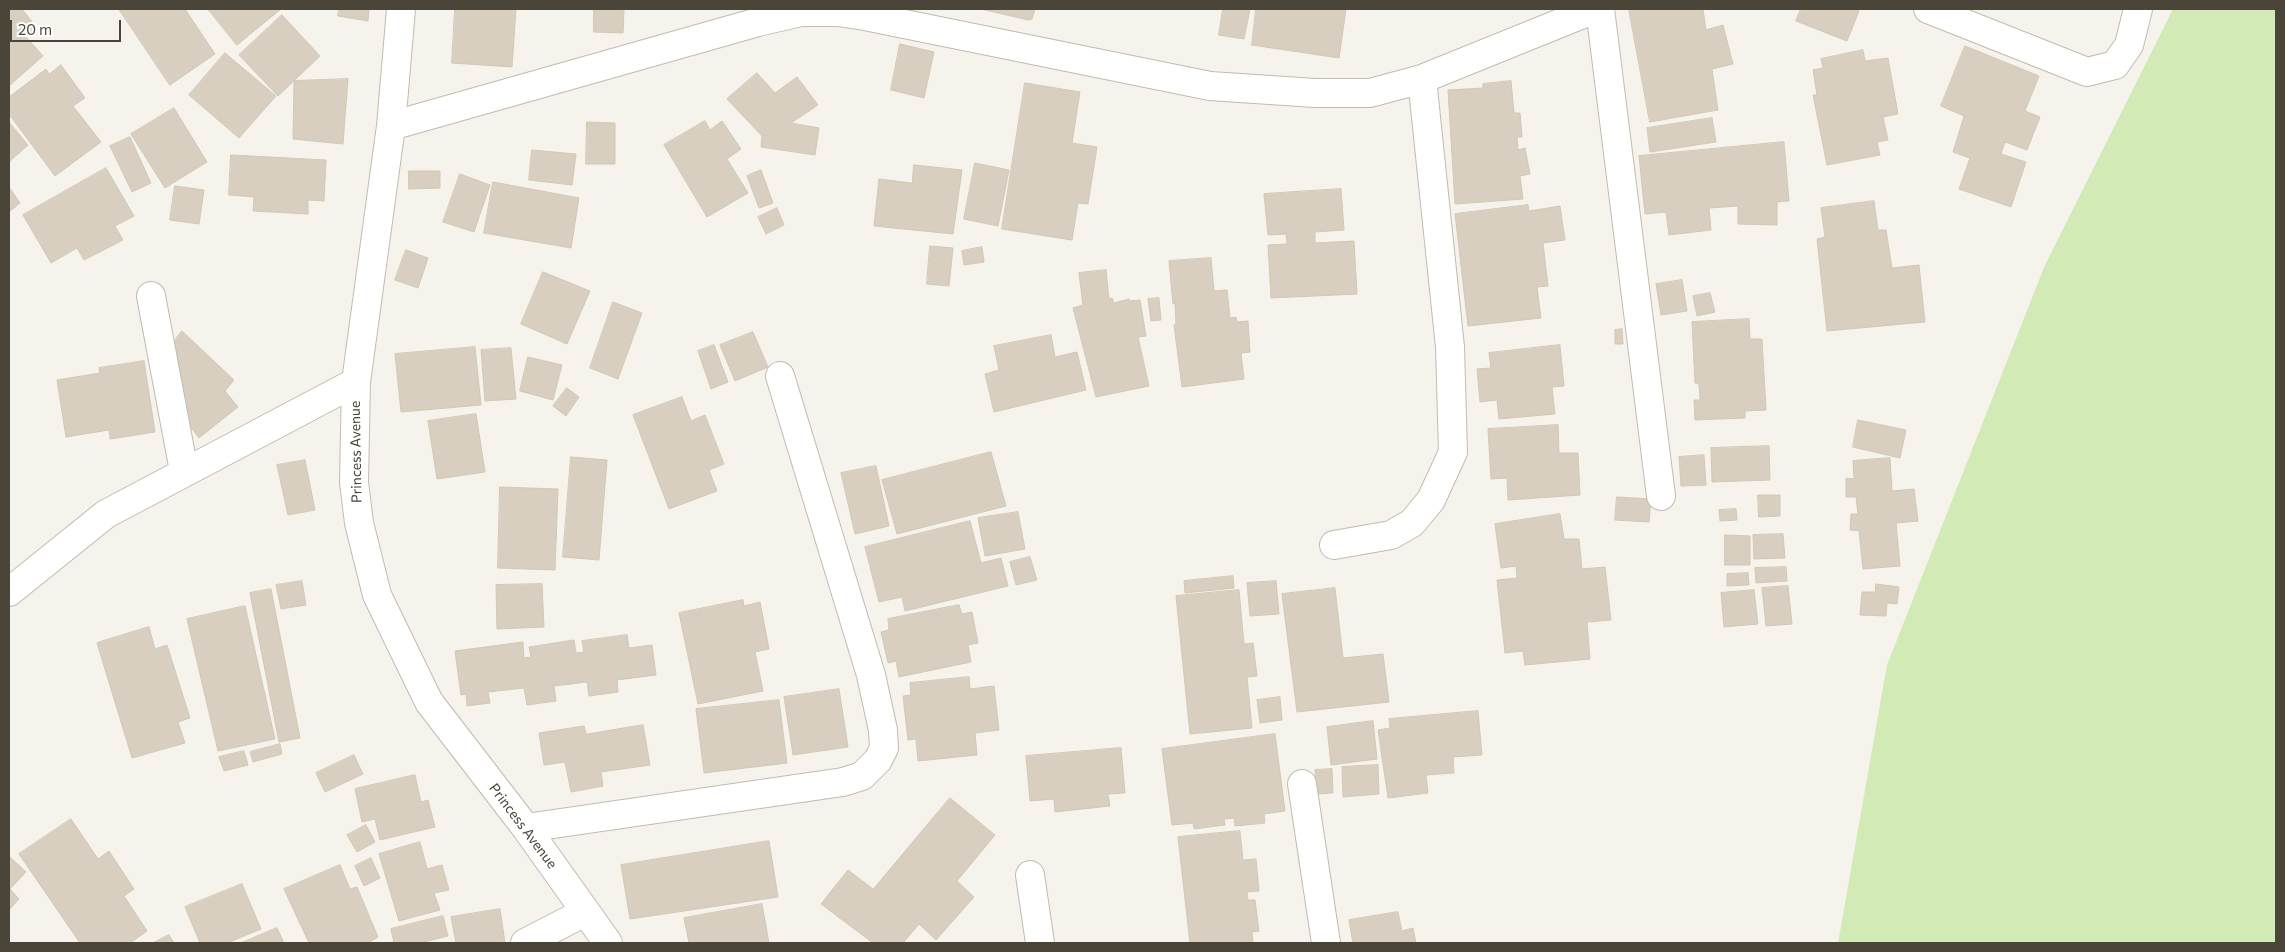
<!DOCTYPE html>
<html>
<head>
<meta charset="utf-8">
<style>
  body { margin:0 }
  #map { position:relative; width:2285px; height:952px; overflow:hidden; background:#f6f3ec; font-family:Commissioner,sans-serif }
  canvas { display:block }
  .frame { position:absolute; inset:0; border:10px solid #4b4439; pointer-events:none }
  .scale { position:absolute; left:10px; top:20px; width:111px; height:22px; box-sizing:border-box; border:2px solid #4b4439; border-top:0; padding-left:6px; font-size:15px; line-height:18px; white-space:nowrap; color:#4b4439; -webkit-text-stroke:4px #fff; paint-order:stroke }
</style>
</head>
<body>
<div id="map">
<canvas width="2285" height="952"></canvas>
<div class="frame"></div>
<div class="scale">20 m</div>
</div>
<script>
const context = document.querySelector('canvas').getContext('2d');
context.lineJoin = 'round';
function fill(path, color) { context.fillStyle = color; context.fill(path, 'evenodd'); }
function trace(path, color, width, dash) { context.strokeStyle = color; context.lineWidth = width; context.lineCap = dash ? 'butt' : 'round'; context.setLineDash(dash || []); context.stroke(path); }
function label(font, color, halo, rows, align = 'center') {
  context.font = font + ' Commissioner,sans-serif'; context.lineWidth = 4; context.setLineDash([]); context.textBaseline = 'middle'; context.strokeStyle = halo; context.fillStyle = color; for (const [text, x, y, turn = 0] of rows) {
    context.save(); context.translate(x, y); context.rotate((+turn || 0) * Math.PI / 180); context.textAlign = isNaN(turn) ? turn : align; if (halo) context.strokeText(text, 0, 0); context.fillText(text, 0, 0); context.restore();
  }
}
fill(new Path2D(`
  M2173 9H2276V943H1838L1887 665 2045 265Z`), '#d2eab5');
const building = new Path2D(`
  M9 9H22L37 28 26 37 43 56 9 86Z
  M119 9H185L215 54 170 85Z
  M208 9H281L237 45Z
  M339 9H369L368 21 338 16Z
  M455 9H516L512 67 452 63Z
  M594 9H624L623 33 594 32Z
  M981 9H1035L1032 19 1029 20Z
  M1223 9H1250L1244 39 1219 35Z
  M1256 9H1346L1339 58 1252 45Z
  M1629 9H1703L1706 30 1723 25 1733 64 1712 69 1718 110 1650 122Z
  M1801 9H1854L1859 11 1847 41 1796 21Z
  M282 15 320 56 278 96 239 55Z
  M900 44 934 52 924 98 891 90Z
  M1965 46 2039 76 2025 111 2040 117 2027 150 2005 142 2001 154 2026 162 2011 207 1959 189 1970 158 1953 152 1964 116 1941 106Z
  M1863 50 1865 61 1888 58 1898 114 1883 117 1888 140 1877 142 1880 155 1827 165 1813 95H1817L1813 70 1823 68 1821 59Z
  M225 53 276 96 239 138 189 95Z
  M61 65 85 98 73 106 101 142 55 176 9 114V97L46 69 49 74Z
  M757 73 775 93 797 77 818 105 791 123 819 128 815 155 761 147 762 136 727 99Z
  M348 79 343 144 293 139 294 81Z
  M1511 81 1514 113H1520L1522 137H1517L1518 150 1525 148 1530 174 1520 176 1523 199 1455 204 1448 90 1483 88V84Z
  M1025 83 1080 92 1072 143 1097 147 1088 204 1078 203 1072 240 1002 229Z
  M174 108 207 162 165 188 131 134Z
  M1712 118 1716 142 1650 152 1647 128Z
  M705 121 710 130 722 121 741 149 727 159 748 193 707 217 664 145Z
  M9 122 28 145 9 162Z
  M587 122 615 123V164H586Z
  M130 137 151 183 132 192 110 146Z
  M1784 142 1789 201 1777 202V225L1738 224V206L1709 208 1711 230 1669 235 1666 212 1645 214 1639 156Z
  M532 150 576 154 572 185 529 180Z
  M231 155 326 160 324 201 308 200V214L253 211 254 197 229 195Z
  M975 163 1009 170 998 226 964 219Z
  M914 165 962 170 953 234 874 226 879 179 912 183Z
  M106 168 134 216 115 226 123 240 84 260 77 248 51 263 23 215Z
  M761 170 773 203 759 208 747 176Z
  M409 171H440V188L409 189Z
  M460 174 490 185 474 232 443 222Z
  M493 182 579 198 571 248 484 233Z
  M175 186 204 190 199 224 170 220Z
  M9 187 20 203 9 212Z
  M1341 189 1344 230 1315 232V243L1354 241 1357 294 1271 298 1268 245 1287 244 1286 234 1268 235 1264 194Z
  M1874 201 1878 230H1886L1892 268 1919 265 1925 322 1827 331 1817 239 1825 237 1821 208Z
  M1528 205 1529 211 1560 206 1565 240 1543 243 1548 286 1537 287 1541 318 1468 326 1455 214Z
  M777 208 784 225 766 234 758 217Z
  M930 246 953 248 949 286 927 284Z
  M982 247 984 262 964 265 962 251Z
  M406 250 428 258 418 288 395 280Z
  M1211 258 1214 291 1227 290 1230 318 1236 317 1237 322 1248 321 1250 352 1241 353 1244 379 1182 387 1174 325 1176 324 1175 303 1173 304 1169 261Z
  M1106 270 1109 299 1112 298 1114 303 1129 299 1130 301 1140 300 1146 336 1138 337 1149 386 1096 397 1073 308 1083 305 1079 273Z
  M543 272 590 291 567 344 521 324Z
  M1682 280 1687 311 1661 315 1656 284Z
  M1710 293 1715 312 1697 316 1693 296Z
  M1159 298 1161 320 1151 321 1148 299Z
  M613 302 642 313 618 379 590 368Z
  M1749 319 1750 339H1762L1766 410 1745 411V418L1695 420 1694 400H1700L1699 384 1695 383 1692 322Z
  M1622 329 1623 344H1615V330Z
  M182 331 234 380 225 391 238 407 199 438 187 422 172 344Z
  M753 332 768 367 735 381 720 345Z
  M1051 335 1055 357 1077 352 1086 390 994 412 985 374 999 370 994 346Z
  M714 345 728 382 711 389 698 351Z
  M1560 345 1564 386 1552 387 1555 414 1499 419 1497 400 1480 402 1477 369 1491 368 1489 353Z
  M475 347 481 405 401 412 395 354Z
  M511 348 516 399 485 401 481 350Z
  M528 357 562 365 553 400 520 391Z
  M144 361 155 432 110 439 109 430 66 437 57 380 100 373 99 368Z
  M567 388 579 397 566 416 553 406Z
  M682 397 691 421 705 415 724 464 709 470 717 491 669 509 633 415Z
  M476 414 485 472 437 479 428 421Z
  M1858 420 1906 430 1900 458 1853 447Z
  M1558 425 1559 453H1578L1580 495 1508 500 1507 478 1491 479 1488 429Z
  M1769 446 1770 480 1712 482 1711 448Z
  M991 452 1006 506 897 534 882 480Z
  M1704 455 1706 485 1681 486 1679 457Z
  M571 457 607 460 599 560 563 557Z
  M1890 458 1892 491 1914 489 1918 521 1896 523 1900 566 1863 569 1859 531 1850 530 1851 514H1858L1856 497H1846V478L1854 479 1853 461Z
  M305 460 315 510 288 515 277 465Z
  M876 466 889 526 855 534 841 473Z
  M500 487 558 489 555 570 498 568Z
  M1758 495H1780V516L1759 517Z
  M1617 497 1651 499 1649 522 1615 520Z
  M1736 509 1737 520 1720 521 1719 510Z
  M1018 512 1025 549 985 556 978 518Z
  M1560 514 1564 539H1579L1582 569 1605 567 1611 620 1587 622 1590 659 1525 665 1523 651 1505 653 1497 580 1517 578 1516 566 1501 568 1495 524Z
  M970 521 981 563 1001 558 1008 586 905 611 902 597 879 602 865 547Z
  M1783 534 1785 558 1754 559 1753 535Z
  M1725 535 1750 536V565H1725Z
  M1030 557 1037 580 1016 585 1010 562Z
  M1786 567 1787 581 1756 583 1755 568Z
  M1748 573 1749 585 1727 586V574Z
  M1233 576 1234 588 1185 593 1184 581Z
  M302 581 306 605 281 609 276 585Z
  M1276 581 1279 614 1250 616 1247 583Z
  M542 584 544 627 497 629 496 585Z
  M1876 584 1899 587 1897 604 1887 603 1886 616 1860 615 1862 592H1875Z
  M1788 586 1792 624 1766 626 1762 588Z
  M1335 588 1343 658 1383 654 1389 702 1297 712 1282 594Z
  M271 589 300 738 279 742 250 593Z
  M1239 590 1244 644 1253 643 1257 676 1247 677 1252 728 1190 734 1176 596Z
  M1754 590 1758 624 1724 627 1721 593Z
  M743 600 744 606 760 602 769 649 755 652 763 691 698 704 679 613Z
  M959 605 962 614 972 612 978 643 968 645 971 662 899 677 896 661 888 663 881 632 889 630 888 619Z
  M245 606 275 739 218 751 187 619Z
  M149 627 155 649 167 645 190 718 178 722 185 743 132 758 97 643Z
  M627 635 629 648 652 645 656 675 617 680 618 692 589 696 587 682 554 686 556 701 527 705 524 688 488 692 490 703 467 706 466 694 461 695 455 651 523 642 524 658 531 657 529 647 574 640 576 653 584 652 582 641Z
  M969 677 970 689 994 686 999 730 975 733 977 755 918 761 916 739 908 740 903 696 911 695 910 683Z
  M839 689 848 747 793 755 784 697Z
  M1280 697 1282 720 1260 723 1257 700Z
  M779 700 787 763 704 773 696 709Z
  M1478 711 1482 755 1453 757 1454 773 1426 775 1428 793 1388 798 1378 730 1390 728 1389 719Z
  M1373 721 1377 759 1331 765 1327 727Z
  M643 725 650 765 601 772 603 786 571 792 565 762 544 765 539 733 584 726 586 734Z
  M1275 734 1285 811 1264 814 1265 823 1235 826 1234 818 1224 819 1225 825 1194 829 1193 823 1172 825 1162 749Z
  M280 744 282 754 253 762 250 752Z
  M1121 748 1125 793 1108 794 1110 806 1055 812 1054 799 1030 801 1026 756Z
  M244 751 248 765 224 771 219 757Z
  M354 755 363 774 325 792 316 773Z
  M1378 765 1379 794 1343 797 1342 767Z
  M1332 769 1333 793 1316 794 1315 770Z
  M415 775 421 802 428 800 435 827 380 840 375 819 362 822 355 789Z
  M950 798 995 835 957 881 974 897 936 940 919 924 903 943H873L821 904 848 870 873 889Z
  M71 819 98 859 109 851 134 889 124 896 147 931 130 943H80L19 854Z
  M366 825 375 842 357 852 347 835Z
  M1240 831 1243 860 1256 859 1259 891 1247 892 1248 900H1255L1259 931 1252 932 1253 943H1190L1178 837Z
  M769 841 778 897 630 919 621 865Z
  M420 842 427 869 442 865 449 890 434 893 440 910 399 921 379 854Z
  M9 856 26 872 10 889 19 899 9 910Z
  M371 858 380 878 364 886 355 866Z
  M340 865 350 889 357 887 378 937 368 943H309L284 889Z
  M242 884 261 929 227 943H200L185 907Z
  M762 904 769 943H689L684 918Z
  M500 909 505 943H456L451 917Z
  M1398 912 1402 931 1413 928 1416 943H1353L1349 920Z
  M443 916 448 936 420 943H394L391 929Z
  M277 928 284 943H241Z
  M169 935 174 943H153Z`);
fill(building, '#d8cfc1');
trace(building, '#d3c7b4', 1);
const minor = new Path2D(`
  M401 9 391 126 356 382 354 482 359 523 377 595 429 702 526 828 608 943
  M1600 9 1661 496
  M1928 9 2087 72 2115 65 2129 45 2138 9
  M391 126 758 22 801 12H838L865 16 1210 86 1315 93H1370L1422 79 1595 9
  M151 296 184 471
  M1334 545 1391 535 1412 523 1431 500 1453 452 1450 347 1422 79
  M9 592 106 514 356 382
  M1302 784 1326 943
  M526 828 843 782 862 776 878 760 884 748 883 730 871 675 780 376
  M1030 875 1040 943
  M525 943 585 912`);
trace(minor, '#c2bbae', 30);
trace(minor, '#fff', 28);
label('14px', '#4b4439', '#fff', [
  ["Princess Avenue",356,452,-91],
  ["Princess Avenue",523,826,53]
]);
</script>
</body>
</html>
